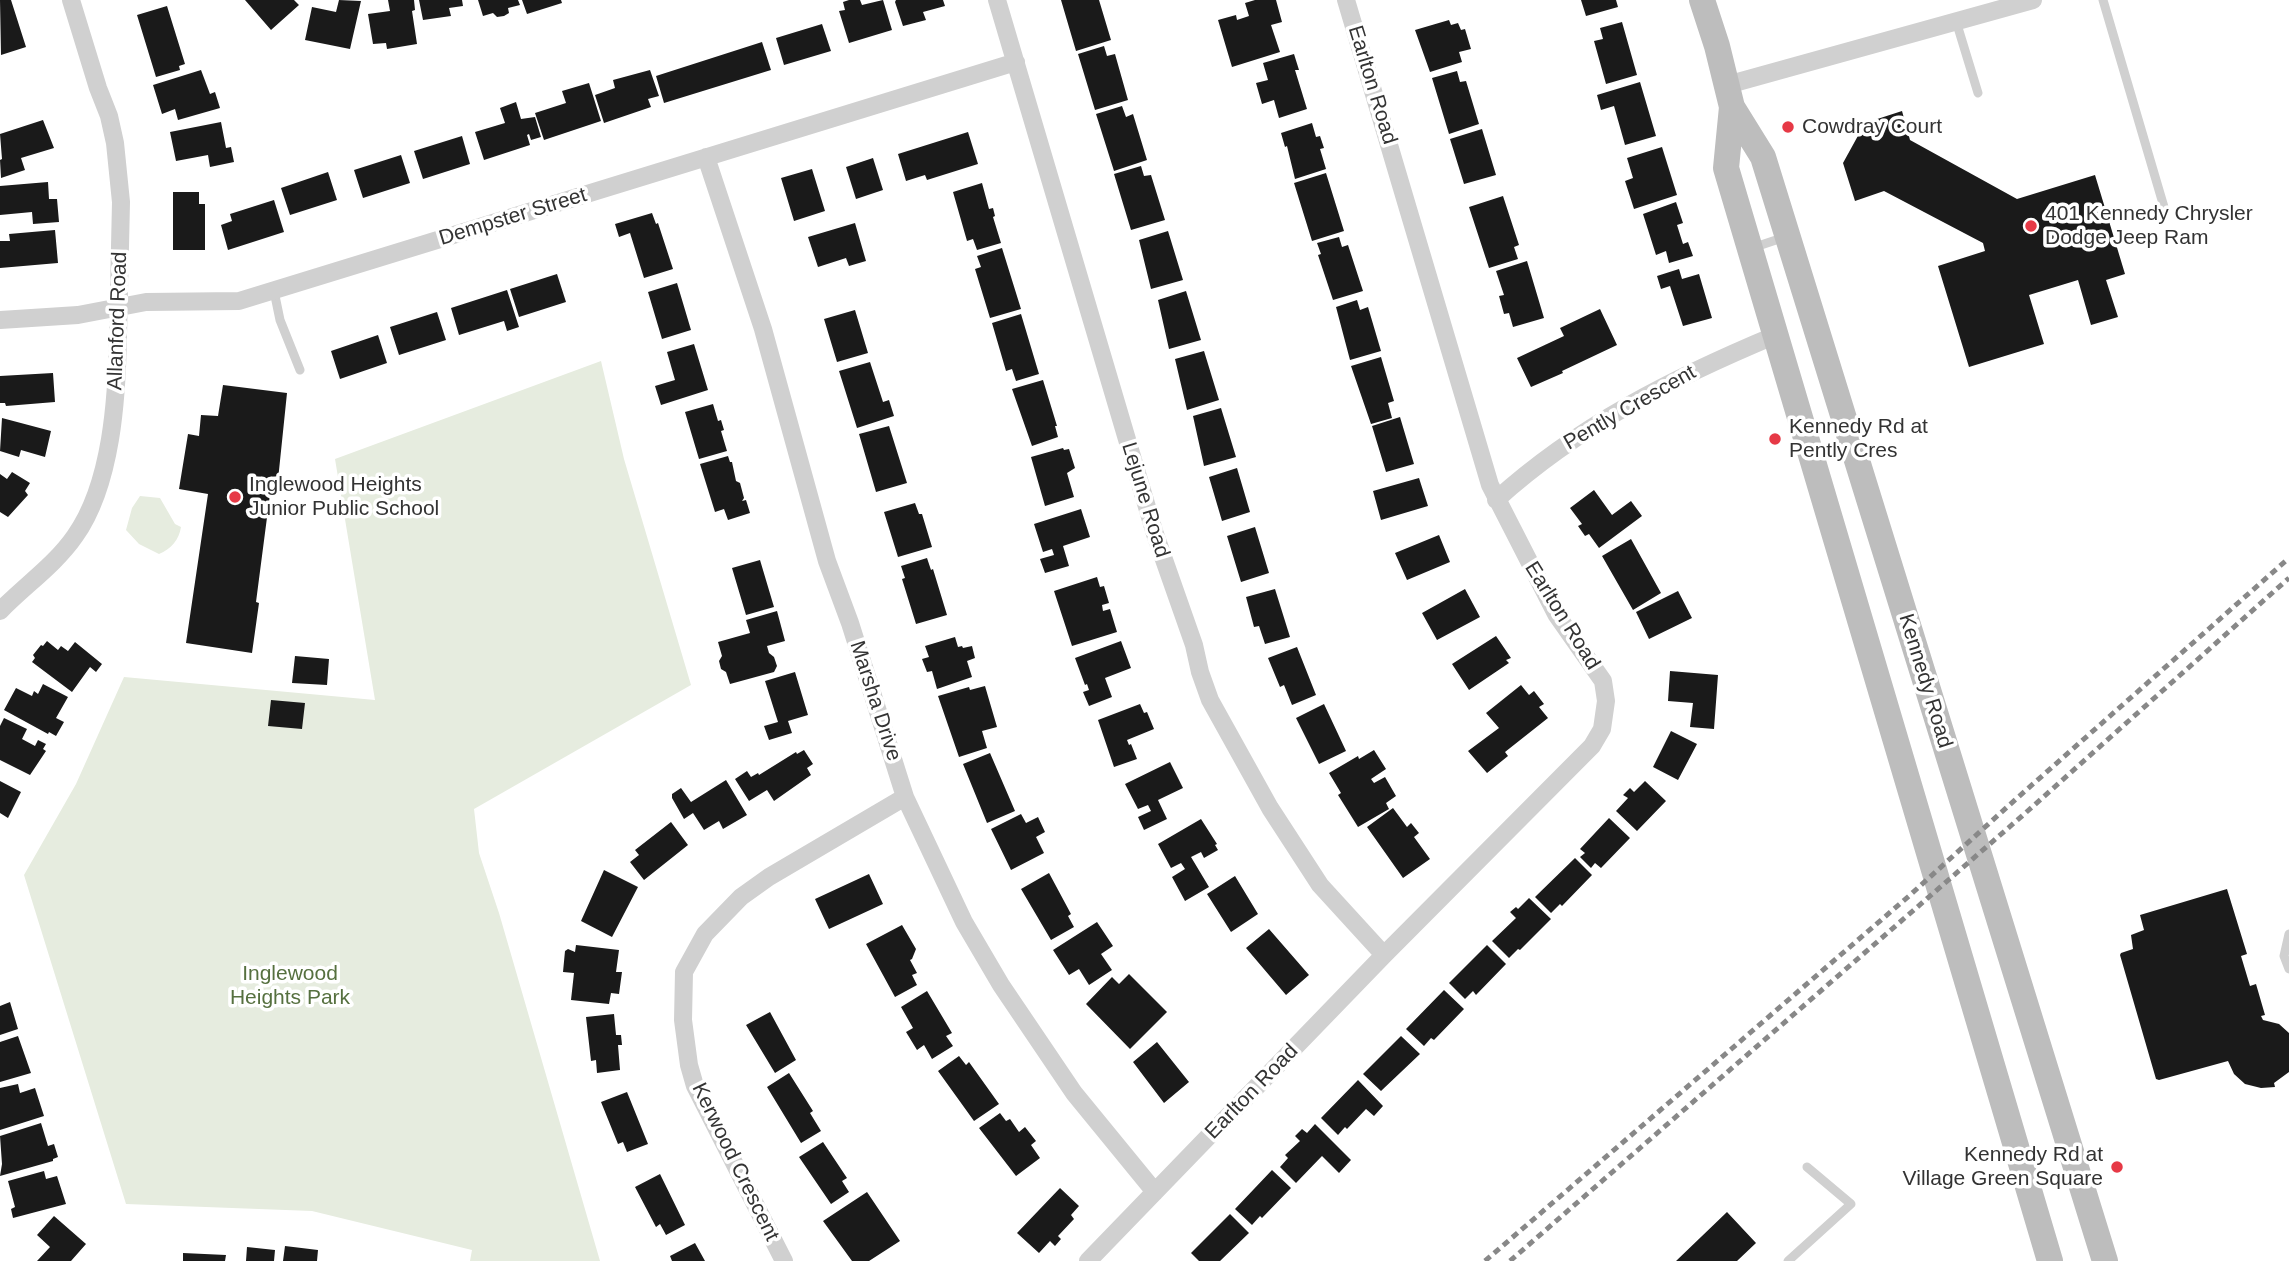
<!DOCTYPE html>
<html>
<head>
<meta charset="utf-8">
<style>
  body { margin:0 }
  canvas { display:block; background:#fff }
</style>
</head>
<body>
<canvas width="2289" height="1261"></canvas>
<script>
const context = document.querySelector('canvas').getContext('2d');
context.lineJoin = 'round';
function fill(path, color) { context.fillStyle = color; context.fill(path, 'evenodd'); }
function trace(path, color, width, dash) { context.strokeStyle = color; context.lineWidth = width; context.lineCap = dash ? 'butt' : 'round'; context.setLineDash(dash || []); context.stroke(path); }
function label(font, color, halo, rows, align = 'center') {
  context.font = font + ' Arial,sans-serif'; context.lineWidth = 7; context.setLineDash([]); context.textBaseline = 'middle'; context.strokeStyle = halo; context.fillStyle = color; for (const [text, x, y, turn = 0] of rows) {
    context.save(); context.translate(x, y); context.rotate((+turn || 0) * Math.PI / 180); context.textAlign = isNaN(turn) ? turn : align; if (halo) context.strokeText(text, 0, 0); context.fillText(text, 0, 0); context.restore();
  }
}
fill(new Path2D(`
  M601 361 624 459 691 685 474 809 479 853 499 913 600 1261H470L472 1250 312 1211 126 1204 24 875 76 784 124 677 375 700 335 459Z
  M140 496 160 498 175 524 181 527C179 540 171 549 159 554L139 544 126 530 132 508Z`), '#e6ecdf');
fill(new Path2D(`
  M0 0H11L26 47 1 55Z
  M245 0H294L299 5 271 30Z
  M339 0 361 1 350 49 305 40 312 7 336 12Z
  M388 0H414L415 10 412 11 417 44 387 49 386 43 373 44 368 14 390 11Z
  M419 0H462L463 6 449 8 451 16 423 20Z
  M478 0H518L520 5 508 8 509 13 504 16 497 17 493 13 483 16Z
  M522 0H561L562 3 527 14Z
  M849 0H860L862 5 883 0 892 30 849 43 839 11 845 10 843 2Z
  M896 0H943L945 6 923 12 926 20 903 26 895 2Z
  M1061 0H1099L1111 40 1076 51Z
  M1255 0H1276L1282 22 1271 25 1280 52 1232 67 1218 20 1236 15 1237 20 1249 16 1245 3Z
  M1581 0H1616L1618 7 1586 16Z
  M167 6 185 64 179 66 180 70 156 77 137 15Z
  M1449 20 1451 25 1458 23 1461 30 1465 29 1471 49 1459 52 1462 62 1430 72 1415 30Z
  M1622 22 1637 75 1606 84 1594 41 1603 39 1600 28Z
  M822 24 831 51 784 65 776 38Z
  M762 42 771 70 664 103 656 76Z
  M1104 46 1107 56 1115 54 1128 100 1095 110 1078 54Z
  M1294 54 1299 70H1295L1307 109 1279 118 1274 100 1262 104 1256 83 1268 80 1263 63Z
  M201 70 210 94 215 92 220 108 178 120 175 109 162 114 153 85Z
  M650 70 659 96 648 99 651 107 604 123 595 95 615 88 613 80Z
  M1457 71 1460 82 1466 81 1479 124 1449 134 1432 78Z
  M1640 82 1656 136 1625 145 1614 106 1601 110 1597 95Z
  M589 83 601 121 544 140 535 113 566 103 562 91Z
  M516 102 521 119 535 117 541 137 531 140 529 134 527 135 530 145 484 160 475 132 505 123 500 108Z
  M1122 106 1126 117 1133 114 1147 160 1114 171 1096 114Z
  M1902 111 1910 140 2017 199 2095 175 2125 274 2106 280 2118 317 2091 325 2078 280 2029 295 2044 344 1969 367 1938 266 1985 251 1983 243 1884 191 1855 201 1843 163 1865 123Z
  M43 120 54 148 21 158 25 170 1 178 0 160 2 159 0 134Z
  M221 122 226 148 231 147 234 162 210 167 208 155 176 161 170 132Z
  M1312 123 1316 137 1320 136 1324 148 1320 149 1326 169 1295 179 1287 146 1285 147 1281 133Z
  M1482 129 1496 175 1464 184 1450 139Z
  M968 132 978 164 927 180 925 175 906 181 898 154Z
  M462 136 470 164 423 179 414 151Z
  M1662 147 1677 195 1634 209 1625 181 1633 178 1627 158Z
  M401 155 410 183 363 198 354 170Z
  M873 158 883 190 856 199 846 167Z
  M1141 166 1144 176 1151 175 1165 220 1131 230 1114 174Z
  M812 169 825 211 794 221 781 178Z
  M328 172 337 200 290 215 281 188Z
  M1326 173 1344 231 1312 241 1294 183Z
  M48 182 49 199H57L59 222 33 224 32 212 0 215V186Z
  M982 183 989 209 993 208 995 216 993 217 1001 243 977 250 973 239 967 241 953 192Z
  M173 192H199V204H205V250H173Z
  M1503 196 1519 245 1514 247 1518 259 1489 268 1469 207Z
  M274 200 284 232 228 250 221 225 232 221 230 214Z
  M1676 202 1683 223 1677 225 1683 244 1688 242 1693 256 1669 263 1666 251 1656 255 1643 214Z
  M652 213 656 224 658 223 673 269 644 278 630 233 619 237 615 224Z
  M855 223 866 261 849 266 846 258 818 267 808 237Z
  M55 230 58 263 0 268V241H10L9 234Z
  M1168 231 1183 280 1151 289 1139 240Z
  M1339 237 1342 247 1348 245 1363 291 1333 300 1318 255 1321 254 1317 243Z
  M1002 248 1021 309 990 318 975 269 981 267 977 256Z
  M1527 261 1544 318 1513 327 1509 313 1504 314 1499 296 1504 295 1496 271Z
  M1679 269 1682 279 1699 274 1712 318 1683 326 1670 286 1661 289 1657 276Z
  M557 274 566 302 519 317 510 289Z
  M677 283 691 330 662 339 648 292Z
  M507 290 519 327 507 331 504 321 459 335 451 308Z
  M1186 291 1201 340 1169 349 1158 300Z
  M1357 300 1360 310 1368 307 1381 351 1350 360 1336 307Z
  M1600 309 1617 345 1562 371 1563 373 1531 387 1517 358 1564 336 1560 328Z
  M855 310 868 353 837 362 824 319Z
  M437 312 446 340 399 355 390 327Z
  M1021 314 1039 374 1016 381 1012 369 1006 371 992 323Z
  M378 335 387 363 340 379 331 351Z
  M694 344 708 390 661 405 655 386 675 380 667 352Z
  M1204 351 1219 400 1187 410 1175 359Z
  M1381 357 1394 401 1388 403 1392 418 1371 424 1351 366Z
  M870 362 883 402 889 400 894 416 857 428 839 371Z
  M53 373 55 402 6 406 5 403H0V376Z
  M1043 380 1057 426H1055L1058 437 1032 446 1012 389Z
  M223 385 287 393 278 480 272 479 256 602 259 603 252 653 186 643 208 494 179 489 188 434 199 436 201 415 218 416Z
  M713 404 718 421 721 420 724 430 721 431 727 451 699 459 685 412Z
  M1221 408 1236 457 1204 466 1193 416Z
  M1400 417 1414 464 1386 472 1372 426Z
  M2 418 51 431 45 457 21 450 19 457 0 451Z
  M889 426 907 483 876 492 859 434Z
  M1063 448 1064 450 1069 449 1075 468 1067 473 1074 497 1045 506 1031 457Z
  M728 456 730 462H732L736 481 740 483 744 498 742 501 746 500 750 513 728 520 724 509 715 512 700 464Z
  M1237 468 1250 512 1222 521 1209 477Z
  M12 472 30 483 25 491 28 495 8 517 0 512V474L7 479Z
  M1419 478 1428 506 1381 520 1373 491Z
  M1594 490 1612 515 1631 501 1642 516 1599 548 1589 534 1585 536 1578 526 1582 524 1570 508Z
  M915 503 919 514H922L932 547 898 557 884 512Z
  M1081 509 1090 537 1063 546 1069 566 1045 573 1040 559 1054 555 1052 549 1043 552 1034 524Z
  M1255 527 1269 573 1241 582 1227 536Z
  M1439 535 1450 562 1407 580 1395 553Z
  M1631 539 1661 593 1633 610 1602 556Z
  M927 558 931 570 933 569 947 615 916 624 902 579 905 578 901 566Z
  M760 560 774 607 746 615 732 568Z
  M1097 577 1100 587 1104 586 1109 603 1102 605 1103 611 1110 609 1117 632 1072 646 1054 591Z
  M1275 589 1290 637 1265 644 1259 626 1254 627 1246 597Z
  M1465 589 1480 617 1437 640 1422 613Z
  M1678 591 1692 618 1649 639 1636 612Z
  M777 611 785 641 767 646 769 653 774 657 777 666 774 672 730 684 726 672 721 669 719 661 722 656 718 642 750 633 746 620Z
  M1496 636 1511 658 1506 660 1509 663 1469 690 1452 664Z
  M955 637 958 647 962 646 963 648 972 646 975 658 967 661 972 677 937 689 932 671 927 672 922 659 929 657 925 646Z
  M47 641 58 650 61 646 68 651 75 642 102 664 96 672 90 667 72 692 32 662 35 658 33 655 41 645 43 646Z
  M1121 641 1131 668 1105 678 1112 697 1089 706 1083 692 1089 690 1087 684 1085 685 1075 658Z
  M1297 647 1316 695 1292 705 1284 685 1280 687 1268 658Z
  M295 656 329 659 327 685 292 683Z
  M1670 671 1718 675 1714 729 1690 727 1693 703 1668 701Z
  M795 672 808 715 788 721 792 733 769 740 764 726 778 722 765 681Z
  M43 684 68 697 56 718 64 722 56 736 49 732 48 734 4 710 16 688 32 696 34 691 38 694Z
  M1521 685 1529 695 1534 691 1544 704 1539 707 1548 718 1505 752 1508 756 1487 773 1468 751 1499 728 1486 713Z
  M985 686 997 727 982 731 987 748 959 757 938 696 969 687 970 690Z
  M271 700 305 703 302 729 268 726Z
  M1140 704 1144 713 1147 712 1154 729 1127 740 1129 745 1131 744 1137 759 1114 767 1098 720Z
  M1324 704 1346 751 1319 764 1296 718Z
  M4 718 27 729 22 739 35 746 38 740 46 744 43 749 46 751 30 775 0 760V726Z
  M1671 731 1697 744 1678 780 1653 767Z
  M804 750 813 764 807 768 811 775 774 801 767 790 749 801 735 779 747 771 751 777 758 773 759 775 796 752 797 754Z
  M1374 750 1386 769 1371 779 1374 783 1385 777 1396 796 1386 803 1389 809 1358 827 1338 795 1341 793 1329 773 1358 756 1359 759Z
  M990 753 1015 811 987 823 963 764Z
  M1170 762 1183 788 1158 800 1167 819 1144 830 1138 817 1151 811 1148 805 1138 809 1125 784Z
  M726 780 747 815 723 829 719 821 704 830 693 813 684 819 672 798V794L681 788 691 802Z
  M0 781 21 792 8 818 0 813Z
  M1645 781 1666 801 1637 831 1616 811 1628 798 1623 795 1630 788 1634 792Z
  M1393 808 1407 827 1411 823 1419 833 1414 837 1430 859 1403 878 1367 827Z
  M1021 814 1026 823 1038 817 1045 832 1036 837 1044 853 1011 870 991 829Z
  M1609 818 1630 838 1601 868 1595 863 1591 868 1580 857 1585 853 1580 849Z
  M1201 819 1217 844 1215 845 1218 850 1204 858 1201 852 1191 857 1209 887 1185 901 1172 877 1185 869 1181 863 1171 868 1158 844Z
  M671 822 688 845 644 880 630 862 639 855 635 850Z
  M1575 858 1592 875 1562 906 1560 904 1551 913 1535 897Z
  M604 870 638 887 612 937 581 921Z
  M1049 873 1071 914 1068 916 1074 927 1051 940 1021 889Z
  M869 874 883 904 829 929 815 899Z
  M1235 876 1258 914 1231 932 1207 894Z
  M2227 889 2247 954 2241 956 2250 986 2256 984 2265 1015 2261 1016 2263 1020 2279 1024 2289 1033V1072L2274 1083 2275 1087 2261 1088 2245 1084 2234 1074 2228 1061 2159 1080 2156 1079 2120 955 2121 953 2133 949 2131 935 2144 930 2140 915Z
  M1529 898 1551 919 1520 950 1518 949 1509 958 1492 941 1516 918 1510 912 1516 907 1518 909Z
  M1097 922 1113 946 1101 954 1112 970 1089 985 1079 969 1069 975 1053 950Z
  M902 925 916 949 912 959 910 960 917 973 912 975 917 985 895 997 866 944Z
  M1269 929 1309 975 1286 995 1246 948Z
  M576 945 619 950 616 972H622L619 994 611 993 609 1004 571 1000 574 973 563 972 565 951 568 949 575 952Z
  M1487 945 1506 964 1476 995 1473 991 1465 999 1449 983Z
  M1129 974 1167 1012 1130 1049 1086 1004 1112 977 1119 984Z
  M1444 990 1464 1009 1434 1040 1431 1038 1424 1046 1406 1029Z
  M927 991 952 1033 946 1036 953 1046 932 1059 924 1045 917 1050 906 1032 913 1028 901 1007Z
  M10 1002 18 1029 0 1035V1006Z
  M770 1012 796 1060 775 1073 746 1025Z
  M614 1014 616 1035H621L622 1045H618L620 1070 597 1073 596 1060 591 1061 586 1017Z
  M18 1036 31 1073 0 1082V1042Z
  M1401 1036 1420 1054 1381 1091 1363 1074Z
  M1157 1042 1189 1082 1164 1103 1133 1062Z
  M959 1056 966 1065 969 1062 999 1104 974 1121 938 1071Z
  M789 1073 813 1111 810 1113 821 1131 801 1143 767 1087Z
  M1358 1080 1383 1106 1374 1116 1366 1109 1347 1129 1345 1127 1338 1135 1321 1118Z
  M18 1084 20 1093 35 1088 44 1116 0 1130V1088Z
  M627 1092 648 1144 627 1152 623 1142 618 1144 601 1102Z
  M1000 1113 1006 1121 1010 1119 1019 1132 1025 1127 1036 1141 1031 1145 1040 1158 1016 1176 979 1128Z
  M41 1123 48 1146 54 1144 58 1157 53 1159V1161L0 1176 2 1164 0 1136Z
  M1315 1124 1351 1160 1339 1173 1322 1156 1296 1183 1280 1167 1288 1158 1285 1155 1300 1141 1295 1136 1302 1129 1307 1133Z
  M823 1142 847 1178 842 1181 849 1192 831 1204 799 1157Z
  M1272 1170 1291 1188 1262 1218 1260 1216 1252 1225 1235 1209Z
  M44 1171 46 1179 57 1176 66 1204 13 1218 11 1209 15 1207 8 1181Z
  M660 1174 685 1225 666 1235 660 1224 656 1227 635 1187Z
  M1060 1188 1079 1206 1071 1215 1074 1219 1058 1236 1061 1239 1055 1246 1050 1241 1039 1253 1017 1233Z
  M867 1192 900 1241 869 1261H852L823 1221Z
  M1727 1212 1756 1243 1737 1261H1676Z
  M1230 1214 1249 1233 1220 1261H1199L1191 1253Z
  M54 1216 86 1244 71 1261H37L50 1247 37 1235Z
  M695 1243 705 1261H672L670 1256Z
  M285 1246 318 1250 317 1261H283Z
  M247 1247 275 1250 274 1261H246Z
  M183 1253 226 1255 225 1261H183Z`), '#1a1a1a');
trace(new Path2D(`
  M2103 0 2164 207
  M1956 21 1978 93
  M1752 248 1785 237
  M274 291 280 320 300 370
  M2289 934 2284 956 2289 969
  M1788 1261 1851 1204 1807 1167`), '#d0d0d0', 9);
trace(new Path2D(`
  M997 0 1155 534 1194 645 1200 672 1210 700 1270 808 1320 885 1384 955
  M1727 85 2033 0
  M706 157 763 329 827 561 850 623 905 797 964 922 1001 985 1074 1093 1155 1192
  M0 320 78 315 146 302 239 301 1016 62
  M1496 500C1579 425 1673 378 1776 335
  M0 611C24 586 55 565 75 536 112 484 117 397 118 335 119 291 120 246 121 202L115 143 109 116 98 88 71 0
  M784 1261 695 1086 689 1065 683 1020 684 972 705 934 741 897 769 877 905 797
  M1088 1261 1384 955 1592 746 1602 729 1606 701 1603 681 1556 614 1490 485 1346 0`), '#d0d0d0', 18);
trace(new Path2D(`
  M1702 0 1717 46 1732 107 1726 168 2050 1261
  M1732 107 1763 157 2105 1261`), '#bdbdbd', 26);
trace(new Path2D(`
  M1485 1261 1909 896 2016 799 2289 558
  M1510 1261 2022 816 2289 578`), '#888', 5, [7, 5]);
for (const [x, y, r, color] of [
  [1788,127,7,"#e63946"],
  [2031,226,7,"#e63946"],
  [1775,439,7,"#e63946"],
  [235,497,7,"#e63946"],
  [2117,1167,7,"#e63946"]
]) { const dot = new Path2D(); dot.arc(x, y, r, 0, 2 * Math.PI); context.fillStyle = color; context.fill(dot); trace(dot, '#fff', 2.5); }
label('21px', '#333', '#fff', [
  ["Earlton Road",1372,85,73],
  ["Dempster Street",513,217,-17],
  ["Allanford Road",118,321,-88],
  ["Pently Crescent",1630,408,-30],
  ["Lejune Road",1145,500,73],
  ["Earlton Road",1562,616,58],
  ["Kennedy Road",1925,681,73],
  ["Marsha Drive",875,701,72],
  ["Earlton Road",1252,1092,-46],
  ["Kerwood Crescent",735,1162,64]
]);
label('21px', '#333', '#fff', [
  ["Cowdray Court",1802,127],
  ["401 Kennedy Chrysler",2045,214],
  ["Dodge Jeep Ram",2045,238],
  ["Kennedy Rd at",1789,427],
  ["Pently Cres",1789,451],
  ["Inglewood Heights",249,485],
  ["Junior Public School",249,509],
  ["Kennedy Rd at",2103,1155,"right"],
  ["Village Green Square",2103,1179,"right"]
], 'left');
label('21px', '#56703f', '#fff', [
  ["Inglewood",290,974],
  ["Heights Park",290,998]
]);
</script>
</body>
</html>
